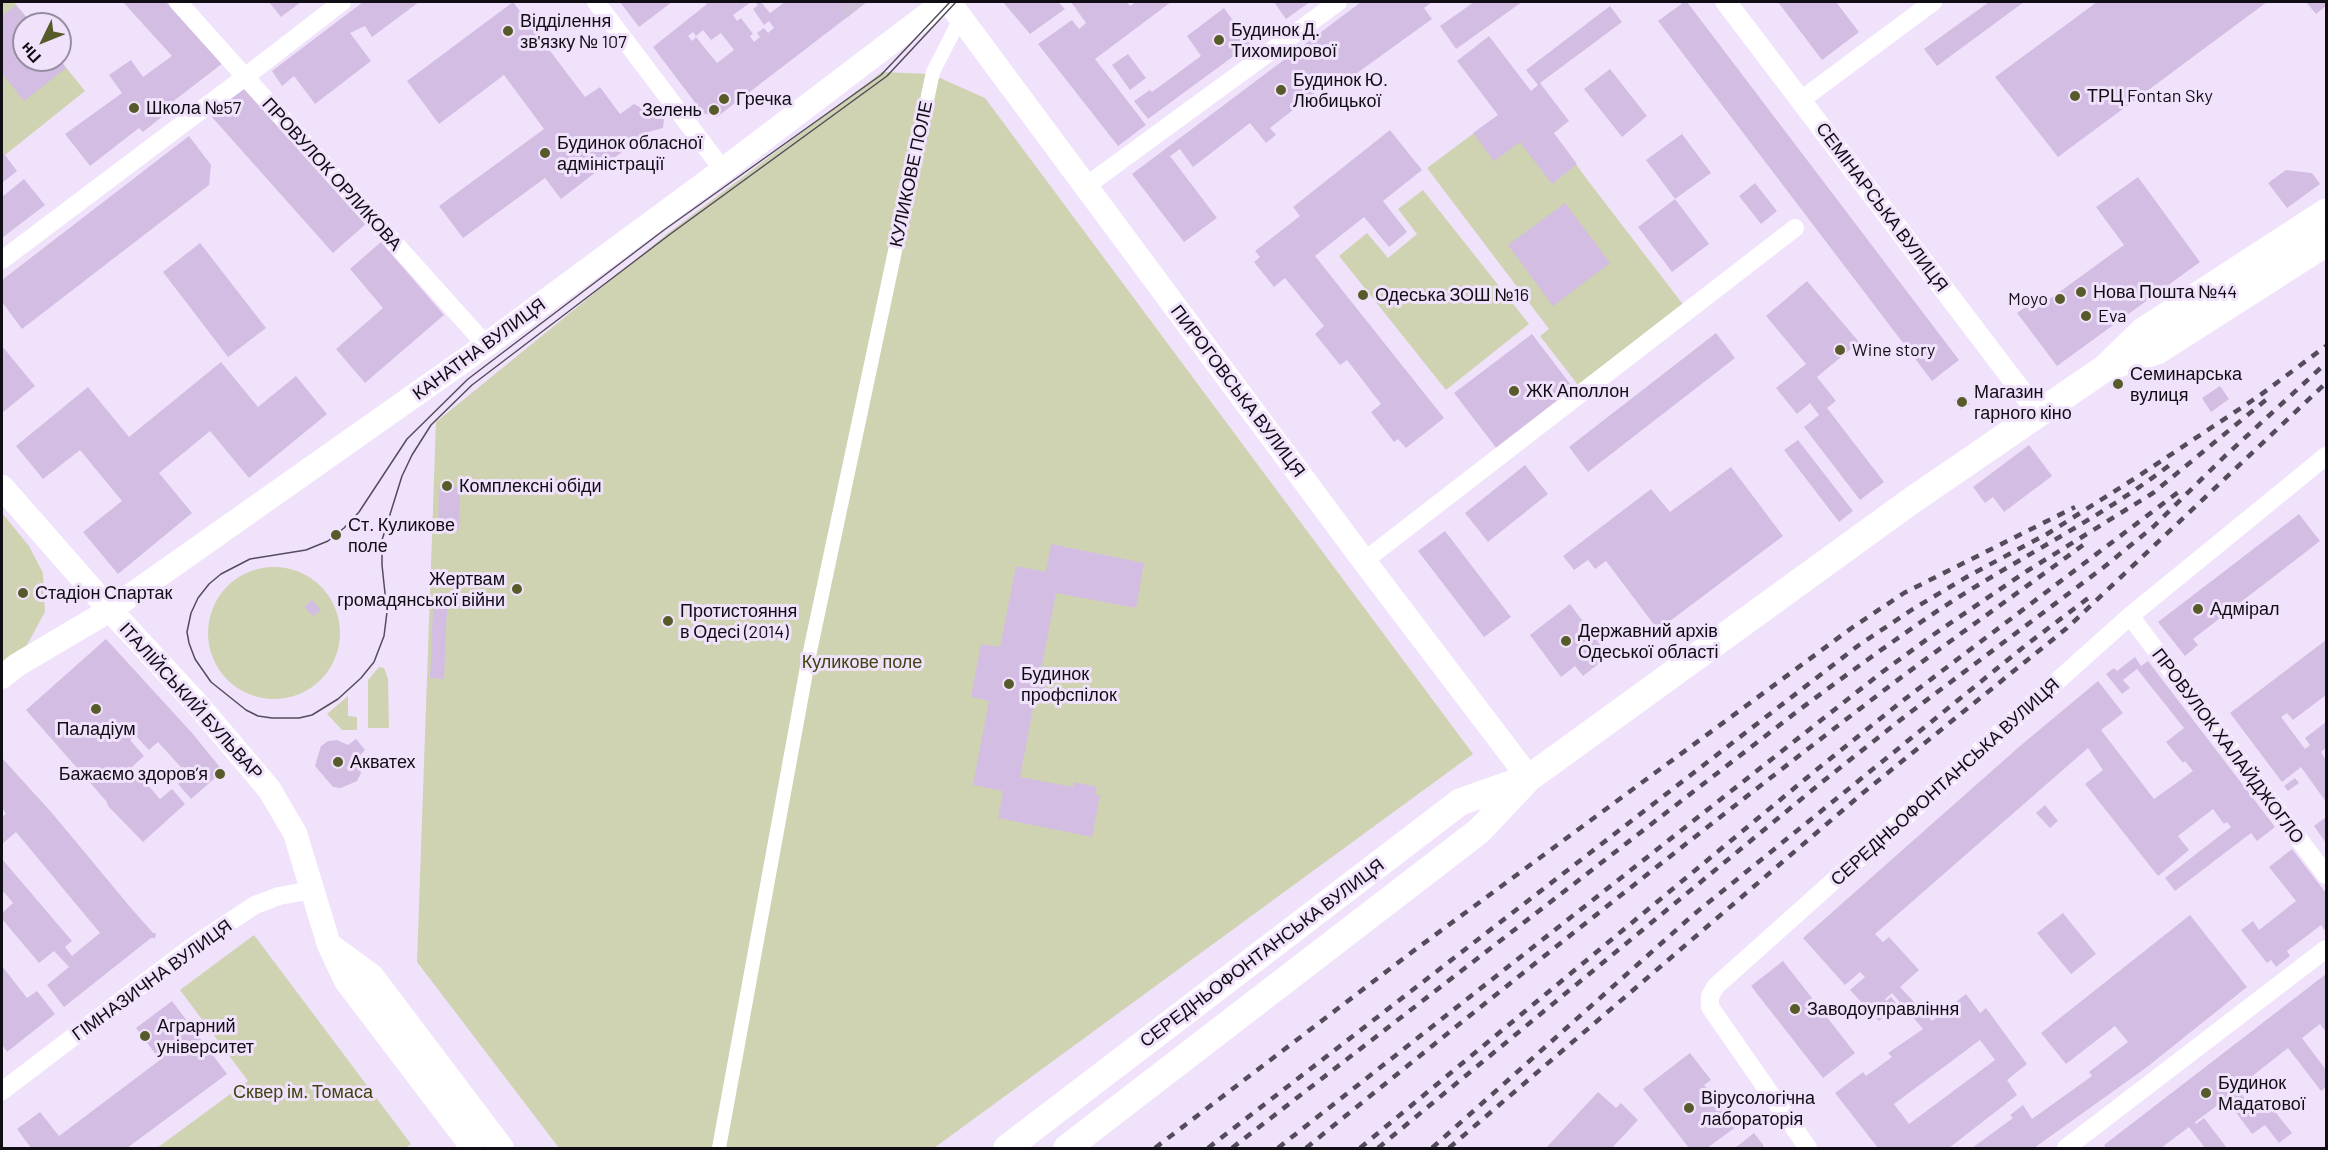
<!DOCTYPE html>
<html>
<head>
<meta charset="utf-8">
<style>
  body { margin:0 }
  #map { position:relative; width:2328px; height:1150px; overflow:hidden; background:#f1e2fc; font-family:Barlow,sans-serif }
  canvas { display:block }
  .frame { position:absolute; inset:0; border:3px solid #110d15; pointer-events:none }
  .north { position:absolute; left:12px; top:12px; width:60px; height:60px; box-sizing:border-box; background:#f1e2fc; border:2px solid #978da0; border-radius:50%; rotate:227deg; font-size:16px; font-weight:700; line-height:24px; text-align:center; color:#110d15 }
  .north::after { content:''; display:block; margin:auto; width:21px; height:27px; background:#575b29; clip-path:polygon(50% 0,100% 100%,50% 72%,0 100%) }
</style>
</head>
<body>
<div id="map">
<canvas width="2328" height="1150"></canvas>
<div class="frame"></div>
<div class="north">Пн</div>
</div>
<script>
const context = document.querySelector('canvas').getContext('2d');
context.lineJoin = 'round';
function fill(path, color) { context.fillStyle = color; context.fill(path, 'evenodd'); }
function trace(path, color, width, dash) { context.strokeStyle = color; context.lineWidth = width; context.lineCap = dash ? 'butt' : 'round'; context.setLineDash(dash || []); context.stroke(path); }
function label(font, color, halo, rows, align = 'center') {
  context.font = font + ' Barlow,sans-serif'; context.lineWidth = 6; context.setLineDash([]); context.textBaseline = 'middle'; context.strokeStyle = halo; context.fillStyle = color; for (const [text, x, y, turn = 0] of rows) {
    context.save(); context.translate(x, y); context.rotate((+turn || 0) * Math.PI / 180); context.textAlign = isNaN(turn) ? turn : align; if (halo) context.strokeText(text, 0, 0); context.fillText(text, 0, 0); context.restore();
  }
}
fill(new Path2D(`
  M2 2H14L32 24H24V60H60L85 91 5 155 2 151Z
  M882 72 931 74 985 98 1473 754 934 1148H559L417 962 436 422 667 234Z
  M1525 95 1589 182 1685 307 1578 385 1540 336 1549 329 1427 168Z
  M1423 190 1529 324 1446 390 1339 256 1367 233 1388 258 1417 234 1398 209Z
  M2 513 29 546 43 573 45 612 16 665 2 676Z
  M208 633a66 66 0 1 1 132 0a66 66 0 1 1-132 0Z
  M379 667 384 668 388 679 389 728H368V680Z
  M348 696V716L357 717V730H342L327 714Z
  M254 935 411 1144 405 1148H157L248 1081 180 990Z`), '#cfd3b2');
fill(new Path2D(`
  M123 2H166L223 63 171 103 174 107 143 132 139 128 90 166 65 134 122 93 109 75 131 60 143 77 172 56Z
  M269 2H301L281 17Z
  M363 2H419L372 37 365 26 350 33 371 61 315 104 294 76 282 86 272 71Z
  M513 2 585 97 600 87 620 114 634 104 664 119 663 128 648 132 561 199 545 178 463 238 439 206 544 129 504 75 439 124 407 81Z
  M620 2H672L639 27Z
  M705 2H751L733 15 737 21 741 18 753 34 750 36 754 42 760 37 757 33 764 28 768 33 774 28 769 21 764 25 753 9 758 5 755 2H761L770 13 785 2H867L717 117 703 113 653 47 707 4ZM703 30 711 40 721 33 734 50 717 63 696 37 692 41 688 36 693 32 696 36Z
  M1003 2H1058L1065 9 1030 34Z
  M1071 2H1127L1130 6 1136 2H1171L1095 59 1146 125 1118 146 1038 44 1072 20 1079 29 1086 23Z
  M1274 2H1310L1286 19Z
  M1361 2H1432L1424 8 1432 19 1346 81 1340 73 1270 128 1276 135 1266 143 1250 123 1193 167 1180 149 1170 156 1217 218 1184 242 1132 174Z
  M1474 2H1522L1456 49 1440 26Z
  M1684 2H1687L1959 360 1932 381 1658 21Z
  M1778 2H1836L1859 32 1822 60Z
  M1989 2H2024L1937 66 1924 49Z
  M2097 2H2267L2058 157 1995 77Z
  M2306 2H2326V6L2316 14Z
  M16 5 32 24H24V60H60L66 68 24 101 2 73V16Z
  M1610 6 1622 22 1540 83 1569 121 1554 133 1577 164 1552 184 1520 142 1494 161 1473 133 1498 115 1457 61 1489 36 1531 91 1538 85 1526 70Z
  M1224 8 1250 44 1148 119 1134 101 1150 90 1152 92 1201 56 1187 36Z
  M1128 54 1146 78 1130 90 1112 65Z
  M1610 69 1647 116 1622 137 1584 89Z
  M244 86 367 223 333 253 211 116Z
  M1390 130 1422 170 1383 201 1407 232 1389 247 1364 217 1315 256 1444 418 1406 448 1398 439 1394 442 1371 412 1381 404 1347 360 1340 365 1315 334 1324 326 1285 278 1274 287 1254 262 1260 257 1255 251 1300 216 1293 207Z
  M1682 134 1711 173 1675 199 1646 160Z
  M189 136 211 165 209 185 22 329 2 302V280Z
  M2 151 17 171 2 183Z
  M2286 170 2312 173 2320 184 2287 208 2268 183Z
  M2138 177 2200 262 2057 366 2017 313 2031 303 2036 309 2124 245 2096 207Z
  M24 179 45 205 2 238V197Z
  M1755 183 1777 211 1761 224 1739 196Z
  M1675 199 1709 244 1672 272 1638 227Z
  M1565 203 1610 263 1553 306 1508 245Z
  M381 242 444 315 365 383 336 349 383 308 350 269Z
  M200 243 266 328 228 357 163 272Z
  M1807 281 1859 342 1817 377 1836 401 1827 408 1884 482 1860 500 1804 427 1819 415 1810 403 1797 414 1776 388 1806 364 1766 316Z
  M1716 333 1735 358 1588 472 1569 447Z
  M1532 334 1574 389 1497 449 1454 393Z
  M2 346 35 386 2 413Z
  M221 362 258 407 296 376 327 414 249 478 210 431 159 473 192 513 118 574 83 532 122 501 80 450 43 479 16 446 88 387 129 437Z
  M2220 386 2229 399 2211 412 2202 398Z
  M1962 394 1970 404 1961 410 1954 400Z
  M1798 440 1853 511 1839 522 1784 450Z
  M2029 445 2052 476 2004 512 1993 497 1985 503 1973 487Z
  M1525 465 1548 494 1488 542 1465 513Z
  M1731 467 1783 536 1658 630 1606 561 1595 569 1588 560 1574 570 1563 556 1651 489 1670 512Z
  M439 486 460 487 459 529 438 528Z
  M2299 514 2320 541 2193 639 2198 645 2185 656 2158 622Z
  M1445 531 1511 617 1484 637 1418 551Z
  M1051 544 1144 563 1136 608 1056 593 1041 670 1048 671 1042 700 1035 698 1020 777 1073 787 1074 782 1097 787 1095 795H1100L1092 837 998 818 1003 791 973 785 989 701 971 697 981 644 1000 647 1016 566 1046 572Z
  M312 600 321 610 313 616 304 607Z
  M1570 604 1602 647 1594 652 1601 662 1583 676 1575 666 1561 677 1530 635Z
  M433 609H447L444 679 430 678Z
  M106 639 192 733 223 771 191 799 178 784 188 775 158 742 149 750 135 735 130 740 144 756 132 767 160 799 172 789 185 804 143 842 108 806 107 802 26 710Z
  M2326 640V695L2293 720 2287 713 2281 717 2305 749 2310 745 2305 738 2326 722V748L2321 752 2326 760V802L2301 767 2282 782 2230 713Z
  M2135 657 2141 666 2148 661 2275 827 2257 841 2251 833 2175 891 2165 878 2231 827 2227 822 2224 824 2213 809 2178 836 2189 850 2158 876 2085 784 2103 770 2088 748 1875 934 1883 942 1889 937 1919 970 1900 987 1932 1021 1966 994 1980 1013 1986 1008 2027 1064 2007 1080 2017 1095 1949 1148H1878L1835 1093 1863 1072 1866 1076 1892 1057 1888 1053 1923 1029 1892 993 1885 999 1886 1001 1891 997 1897 1004 1879 1021 1850 990 1865 977 1860 972 1845 985 1803 938 2020 746 2098 681 2123 713 2101 730 2154 799 2193 771 2185 761 2183 763 2166 742 2184 728 2137 669 2123 680 2130 688 2122 694 2106 674 2114 668 2117 671ZM1980 1040 1995 1060 1909 1124 1894 1104Z
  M356 739 365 750 358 758 361 773 357 781 341 788 333 787 315 766 321 746 328 741 337 740 348 745Z
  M2 758 52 813 131 908 153 933H156L155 938H151L64 1007 47 985 69 967 54 951 39 963 2 919V913L13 903 4 892 2 894V859L72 941 65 947 72 956 100 933 16 832 2 844V817L6 814 2 808Z
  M2295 778 2299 783 2288 791 2284 786Z
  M2045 805 2058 821 2050 828 2036 813Z
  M2326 817V843L2314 826Z
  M2292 849 2326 893V932L2321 925 2287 951 2290 956 2276 967 2271 960 2267 963 2241 930 2253 921 2259 930 2296 901 2269 867Z
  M2063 913 2096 954 2071 974 2037 933Z
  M2190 915 2247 987 2147 1067 2034 1148H1972L2013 1118 2010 1115 2023 1105 2032 1119 2092 1076 2089 1072 2128 1042 2115 1026 2066 1064 2041 1033Z
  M1783 961 1855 1053 1823 1078 1751 986Z
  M2 966 27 998 37 991 55 1014 7 1052 2 1044Z
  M2326 974V1032L2320 1024 2302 1038 2326 1070V1087L2321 1091 2288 1048 2237 1088 2253 1109 2265 1099 2292 1133 2279 1143 2265 1125 2252 1134 2226 1099 2195 1122 2196 1124 2204 1118 2227 1148H2205L2189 1127 2161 1148H2106L2104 1145Z
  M172 1001 227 1074 127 1148H31L17 1129 40 1112 59 1136 160 1060 136 1028Z
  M1690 1053 1711 1080 1704 1085 1736 1127 1707 1148H1689L1643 1089Z
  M1598 1092 1616 1108 1621 1103 1638 1120 1612 1148H1546Z
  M1754 1133 1764 1146 1761 1148H1735Z`), '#d3bde3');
trace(new Path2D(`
  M849 2 856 10`), '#cfc2d9', 21, [21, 10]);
trace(new Path2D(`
  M719 1148 809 656 933 72 961 17`), '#fff', 14);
trace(new Path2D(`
  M178 2 486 345
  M596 2 723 170
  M1801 100 1933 2
  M1086 186 1338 2
  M2 260 245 77 342 2
  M1364 561 1795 228
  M2130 616 2326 875
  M2 1091 193 946 255 905 279 896 312 890
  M1808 1148 1710 1007V996L1716 986 2130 616 2326 456
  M2066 1148 2326 949`), '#fff', 18);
trace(new Path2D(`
  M1726 2 2038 413`), '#fff', 21);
trace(new Path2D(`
  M949 2 1364 561 1529 778
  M2 487 110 610 198 705 269 789 295 833 329 945 346 981 473 1148
  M2 677 17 665 110 610 486 345 723 170 944 2
  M331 946 372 976 502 1148`), '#fff', 24);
trace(new Path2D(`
  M2112 366 2157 351 2326 243
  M1007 1148 1460 802 1525 779
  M1067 1148 1479 831 1529 778 1911 501 2105 368 2143 331 2326 212`), '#fff', 27);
trace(new Path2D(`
  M950 2 881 75 664 230 468 379 407 439 359 512 344 528 328 541 306 550 250 559 221 574 209 584 198 598 191 613 187 632 189 643 195 659 211 682 246 710 258 716 272 718H299L312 715 338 699 361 678 374 662 384 636 387 612 382 565V540L402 476 412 455 431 425 472 385 669 235 887 76 956 2`), '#544c5a', 1.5);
trace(new Path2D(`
  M1155 1148 1412 952 1853 627 1904 593 2075 507
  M1208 1148 1859 645 1913 609 1970 575 2047 534 2137 477 2259 396 2326 346
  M1232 1148 1799 710C1849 673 1899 636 1951 602 2024 555 2102 517 2171 464
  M1278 1148 1881 673 1930 637 2027 571 2153 493 2267 399
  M1306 1148C1498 992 1691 838 1887 688 1952 639 2018 593 2083 545
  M1360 1148 1815 771 1901 702 2181 490
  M1378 1148 1822 782 1908 714 2104 567 2153 527 2224 457 2326 363
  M1432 1148 1693 915 2026 645 2091 596
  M1449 1148 1864 792 2067 628 2326 383`), '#544c5a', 4.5, [8, 8]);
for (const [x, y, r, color] of [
  [508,31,6,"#575b29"],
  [1219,40,6,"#575b29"],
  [1281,90,6,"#575b29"],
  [2075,96,6,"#575b29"],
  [724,99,6,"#575b29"],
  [134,108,6,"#575b29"],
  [714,110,6,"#575b29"],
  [545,153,6,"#575b29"],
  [2081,292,6,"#575b29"],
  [1363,295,6,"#575b29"],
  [2060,299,6,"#575b29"],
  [2086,316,6,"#575b29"],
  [1840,350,6,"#575b29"],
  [2118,384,6,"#575b29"],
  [1514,391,6,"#575b29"],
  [1962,402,6,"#575b29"],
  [447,486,6,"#575b29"],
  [336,535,6,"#575b29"],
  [517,589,6,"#575b29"],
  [23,593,6,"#575b29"],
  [2198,609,6,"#575b29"],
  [668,621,6,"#575b29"],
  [1566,641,6,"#575b29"],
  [1009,684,6,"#575b29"],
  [96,709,6,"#575b29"],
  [338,762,6,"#575b29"],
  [220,774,6,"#575b29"],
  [1795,1009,6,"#575b29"],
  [145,1036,6,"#575b29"],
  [2206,1093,6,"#575b29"],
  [1689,1108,6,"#575b29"]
]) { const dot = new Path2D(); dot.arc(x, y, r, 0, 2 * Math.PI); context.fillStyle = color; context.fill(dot); trace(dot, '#f1e2fc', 2); }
label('18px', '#110d15', '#f1e2fc', [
  ["Відділення",520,21],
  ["зв'язку № 107",520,42],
  ["Будинок Д.",1231,30],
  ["Тихомирової",1231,51],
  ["Будинок Ю.",1293,80],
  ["Любицької",1293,101],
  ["ТРЦ Fontan Sky",2087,96],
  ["Гречка",736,99],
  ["Школа №57",146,108],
  ["Зелень",702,110,"right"],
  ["Будинок обласної",557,143],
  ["адміністрації",557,164],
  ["Нова Пошта №44",2093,292],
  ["Одеська ЗОШ №16",1375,295],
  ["Moyo",2048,299,"right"],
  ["Eva",2098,316],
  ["Wine story",1852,350],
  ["Семинарська",2130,374],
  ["вулиця",2130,395],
  ["ЖК Аполлон",1526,391],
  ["Магазин",1974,392],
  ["гарного кіно",1974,413],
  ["Комплексні обіди",459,486],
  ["Ст. Куликове",348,525],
  ["поле",348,546],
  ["Жертвам",505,579,"right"],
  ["громадянської війни",505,600,"right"],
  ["Стадіон Спартак",35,593],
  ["Адмірал",2210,609],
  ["Протистояння",680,611],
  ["в Одесі (2014)",680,632],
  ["Державний архів",1578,631],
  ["Одеської області",1578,652],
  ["Будинок",1021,674],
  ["профспілок",1021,695],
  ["Паладіум",96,729,"center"],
  ["Акватех",350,762],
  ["Бажаємо здоровʼя",208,774,"right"],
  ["Заводоуправління",1807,1009],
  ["Аграрний",157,1026],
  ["університет",157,1047],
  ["Будинок",2218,1083],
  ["Мадатової",2218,1104],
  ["Вірусологічна",1701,1098],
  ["лабораторія",1701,1119]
], 'left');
label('18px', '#110d15', '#f1e2fc', [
  ["ПРОВУЛОК ОРЛИКОВА",332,174,48],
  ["КУЛИКОВЕ ПОЛЕ",911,174,-78],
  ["СЕМІНАРСЬКА ВУЛИЦЯ",1882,207,53],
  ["КАНАТНА ВУЛИЦЯ",479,349,-36],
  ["ПИРОГОВСЬКА ВУЛИЦЯ",1238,391,53],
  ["ІТАЛІЙСЬКИЙ БУЛЬВАР",191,701,48],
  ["ПРОВУЛОК ХАЛАЙДЖОГЛО",2228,746,53],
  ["СЕРЕДНЬОФОНТАНСЬКА ВУЛИЦЯ",1945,782,-42],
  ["СЕРЕДНЬОФОНТАНСЬКА ВУЛИЦЯ",1262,953,-37],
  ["ГІМНАЗИЧНА ВУЛИЦЯ",152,980,-36]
]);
label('18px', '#404312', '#f1e2fc', [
  ["Куликове поле",862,662],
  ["Сквер ім. Томаса",303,1092]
]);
</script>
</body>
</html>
